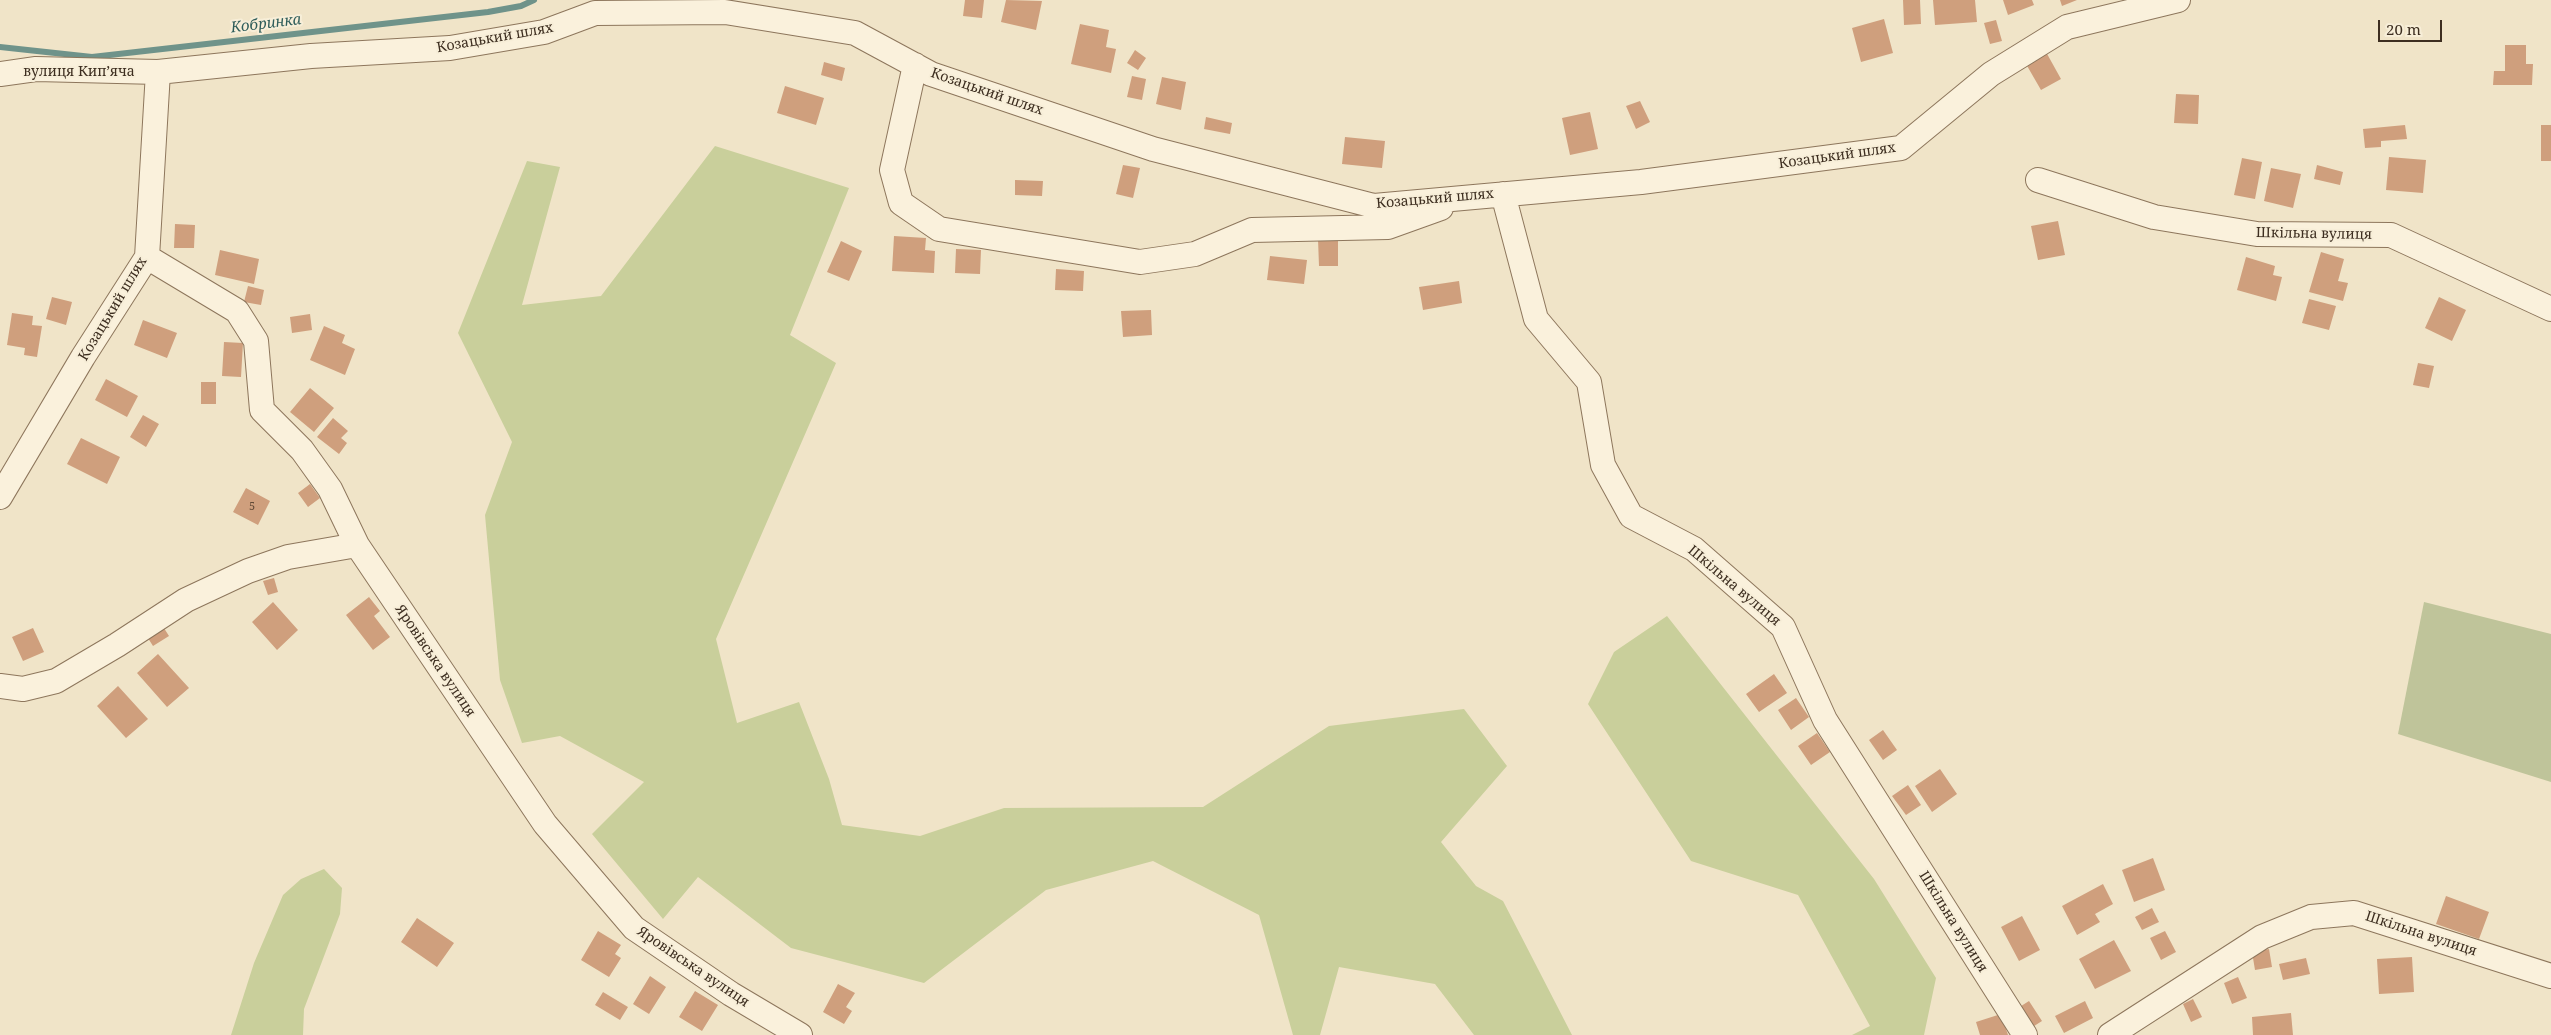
<!DOCTYPE html>
<html>
<head>
<meta charset="utf-8">
<style>
  body { margin:0 }
  #map { position:relative; width:2551px; height:1035px; overflow:hidden; background:#f0e4c8; font-family:"Noto Serif",serif }
  canvas { display:block }
  .scale { position:absolute; left:2378px; top:20px; width:64px; height:22px; box-sizing:border-box; border:2px solid #3d2e20; border-top:0; padding-left:6px; font-size:15px; line-height:18px; white-space:nowrap; color:#3d2e20; -webkit-text-stroke:4px #f7eed8; paint-order:stroke }
</style>
</head>
<body>
<div id="map">
<canvas width="2551" height="1035"></canvas>
<div class="scale">20 m</div>
</div>
<script>
const context = document.querySelector('canvas').getContext('2d');
context.lineJoin = 'round';
function fill(path, color) { context.fillStyle = color; context.fill(path, 'evenodd'); }
function trace(path, color, width, dash) { context.strokeStyle = color; context.lineWidth = width; context.lineCap = dash ? 'butt' : 'round'; context.setLineDash(dash || []); context.stroke(path); }
function label(font, color, halo, rows, align = 'center') {
  context.font = font + ' "Noto Serif",serif'; context.lineWidth = 4; context.setLineDash([]); context.textBaseline = 'middle'; context.strokeStyle = halo; context.fillStyle = color; for (const [text, x, y, turn = 0] of rows) {
    context.save(); context.translate(x, y); context.rotate((+turn || 0) * Math.PI / 180); context.textAlign = isNaN(turn) ? turn : align; if (halo) context.strokeText(text, 0, 0); context.fillText(text, 0, 0); context.restore();
  }
}
fill(new Path2D(`
  M715 146 849 188 790 335 836 363 716 639 737 723 799 702 829 779 842 825 920 836 1004 808 1203 807 1329 726 1464 709 1507 766 1441 842 1476 886 1503 901 1572 1035H1474L1435 984 1339 967 1320 1035H1293L1259 915 1153 861 1046 890 924 983 791 948 698 877 663 919 592 834 644 782 560 736 522 743 500 680 485 515 512 442 458 333 527 161 560 167 522 305 601 296Z
  M1667 616 1874 879 1936 978 1924 1035H1852L1870 1026 1798 895 1691 861 1588 704 1614 652Z
  M324 869 342 888 340 914 304 1009 303 1035H231L254 963 283 895 301 879Z`), '#c9cf9b');
fill(new Path2D(`
  M2424 602 2551 634V782L2398 734Z`), '#bfc49a');
trace(new Path2D(`
  M0 47 92 57 488 12 521 6 534 0`), '#6f938a', 6);
fill(new Path2D(`
  M965 0H984L982 18 963 16Z
  M1006 0 1042 1 1036 30 1001 22Z
  M1903 0H1920L1921 24 1904 25Z
  M1933 0H1975L1977 22 1935 25Z
  M2003 0H2032L2034 5 2008 15Z
  M2060 0H2077L2062 6Z
  M1884 19 1893 53 1861 62 1852 28Z
  M1996 20 2002 41 1990 44 1984 23Z
  M1080 24 1109 30 1106 47 1116 49 1111 73 1071 64Z
  M2505 45H2526V64H2533L2532 85H2493L2494 71H2505Z
  M1135 50 1146 58 1138 70 1127 63Z
  M2046 52 2061 79 2041 90 2026 64Z
  M824 62 845 68 842 81 821 75Z
  M1132 76 1146 79 1142 100 1127 97Z
  M1162 77 1186 82 1181 110 1156 104Z
  M785 86 824 98 816 125 777 113Z
  M2176 94 2199 95 2198 124 2174 123Z
  M1640 101 1650 122 1636 129 1626 106Z
  M1590 112 1598 149 1570 155 1562 118Z
  M1206 117 1232 123 1230 134 1204 129Z
  M2405 125 2407 139 2381 141V147L2365 148 2363 129Z
  M2541 125H2551V161H2541Z
  M1345 137 1385 141 1382 168 1342 164Z
  M2389 157 2426 160 2423 193 2386 190Z
  M2242 158 2262 162 2255 199 2234 195Z
  M1123 165 1140 168 1133 198 1116 194Z
  M2317 165 2343 172 2340 185 2314 179Z
  M2271 168 2301 174 2293 208 2264 201Z
  M1015 180 1043 181 1042 196 1015 195Z
  M2058 221 2065 255 2038 260 2031 226Z
  M175 224 195 225 194 248H174Z
  M894 236 926 238 925 250 935 251 934 273 892 271Z
  M1318 239H1338V266H1319Z
  M841 241 862 251 849 281 827 272Z
  M956 249 981 250 980 274 955 273Z
  M220 250 259 259 254 284 215 275Z
  M2321 252 2344 259 2338 281 2348 283 2343 301 2309 292Z
  M1270 256 1307 260 1304 284 1267 280Z
  M2246 257 2275 266 2273 275 2282 277 2276 301 2237 290Z
  M1056 269 1084 271 1083 291 1055 290Z
  M1459 281 1462 303 1423 310 1419 287Z
  M248 286 264 290 261 305 244 302Z
  M52 297 72 302 66 325 46 319Z
  M2439 297 2466 310 2452 341 2425 328Z
  M2309 299 2336 306 2329 330 2302 323Z
  M1151 310 1152 335 1123 337 1121 311Z
  M12 313 33 316 32 325 42 326 37 357 24 355 25 348 7 345Z
  M310 314 312 330 292 333 290 317Z
  M143 320 177 333 167 358 134 345Z
  M324 326 345 335 342 343 355 349 345 375 310 360Z
  M224 342 243 343 241 377 222 376Z
  M2418 363 2434 366 2429 388 2413 385Z
  M106 379 138 396 127 417 95 400Z
  M201 382H216V404H201Z
  M310 388 334 408 314 432 290 412Z
  M143 415 159 424 146 447 130 437Z
  M333 418 348 431 341 438 347 443 339 454 317 437Z
  M81 438 120 457 107 484 67 464Z
  M310 484 320 498 308 507 298 493Z
  M246 488 270 501 258 525 233 512Z
  M274 578 278 592 268 595 263 581Z
  M369 597 380 611 374 616 390 637 373 650 346 615Z
  M273 602 298 630 277 650 252 622Z
  M162 625 169 636 153 646 146 635Z
  M33 628 44 652 23 661 12 637Z
  M158 654 189 688 167 707 137 673Z
  M1774 674 1787 693 1759 712 1746 694Z
  M118 686 148 719 126 738 97 706Z
  M1796 698 1809 717 1791 730 1778 710Z
  M1883 730 1897 750 1883 760 1869 740Z
  M1817 733 1830 752 1811 765 1798 746Z
  M1940 769 1957 794 1932 812 1915 786Z
  M1908 785 1921 805 1906 815 1892 796Z
  M2153 858 2165 890 2134 902 2122 870Z
  M2103 884 2113 904 2095 914 2100 922 2077 935 2062 906Z
  M2446 896 2489 912 2479 939 2436 924Z
  M2152 908 2159 922 2142 930 2135 917Z
  M2022 916 2040 950 2019 961 2001 927Z
  M417 918 454 943 437 967 401 942Z
  M598 931 621 945 615 954 621 958 609 977 581 960Z
  M2165 931 2176 952 2161 960 2150 938Z
  M2114 940 2131 971 2095 989 2079 959Z
  M2269 949 2272 967 2255 970 2252 952Z
  M2412 957 2414 992 2379 994 2377 959Z
  M2306 958 2310 974 2283 980 2279 964Z
  M650 976 666 987 649 1014 633 1004Z
  M2238 977 2247 998 2232 1004 2224 983Z
  M838 984 855 993 846 1007 852 1011 844 1024 823 1012Z
  M695 991 718 1005 702 1031 679 1017Z
  M603 992 628 1007 620 1020 595 1005Z
  M2193 999 2202 1017 2191 1022 2183 1004Z
  M2029 1001 2042 1021 2031 1028 2018 1008Z
  M2085 1001 2093 1018 2064 1033 2055 1016Z
  M2291 1013 2293 1035H2253L2252 1017Z
  M2001 1014 2008 1035H1980L1976 1022Z`), '#cf9f7d');
const minor = new Path2D(`
  M915 65 892 170 901 203 939 229 1140 262 1195 254 1252 230 1388 227 1441 208
  M0 74 36 69 158 72
  M2038 180 2154 217 2257 234 2391 235 2551 309
  M1503 194 1536 319 1589 382 1603 465 1631 516 1694 549 1783 627 1825 720 2025 1035
  M147 257 237 311 256 341 262 410 302 450 330 489 357 545
  M0 497 83 357 147 257 158 72 311 56 450 48 544 32 595 13 725 12 855 33 931 74 1153 149 1374 206 1641 182 1901 148 1991 74 2067 27 2178 0
  M0 686 23 689 56 681 117 645 186 600 248 571 288 557 357 545 545 824 634 928 731 994 800 1035
  M2110 1035 2262 937 2311 917 2354 913 2551 976`);
trace(minor, '#8d765c', 26);
trace(minor, '#faf1dc', 24);
label('11px', '#624a37', null, [
  ["5",252,507]
]);
label('14px', '#3d2e20', '#f7eed8', [
  ["Козацький шлях",495,38,-10],
  ["вулиця Кипʼяча",79,72],
  ["Козацький шлях",987,92,19],
  ["Козацький шлях",1837,156,-8],
  ["Козацький шлях",1435,199,-5],
  ["Шкільна вулиця",2314,234,1],
  ["Козацький шлях",113,309,-59],
  ["Шкільна вулиця",1734,586,40],
  ["Яровівська вулиця",435,661,56],
  ["Шкільна вулиця",1953,922,58],
  ["Шкільна вулиця",2421,934,18],
  ["Яровівська вулиця",693,967,34]
]);
label('italic 15px', '#2f5d5a', '#f7eed8', [
  ["Кобринка",266,24,-7]
]);
</script>
</body>
</html>
